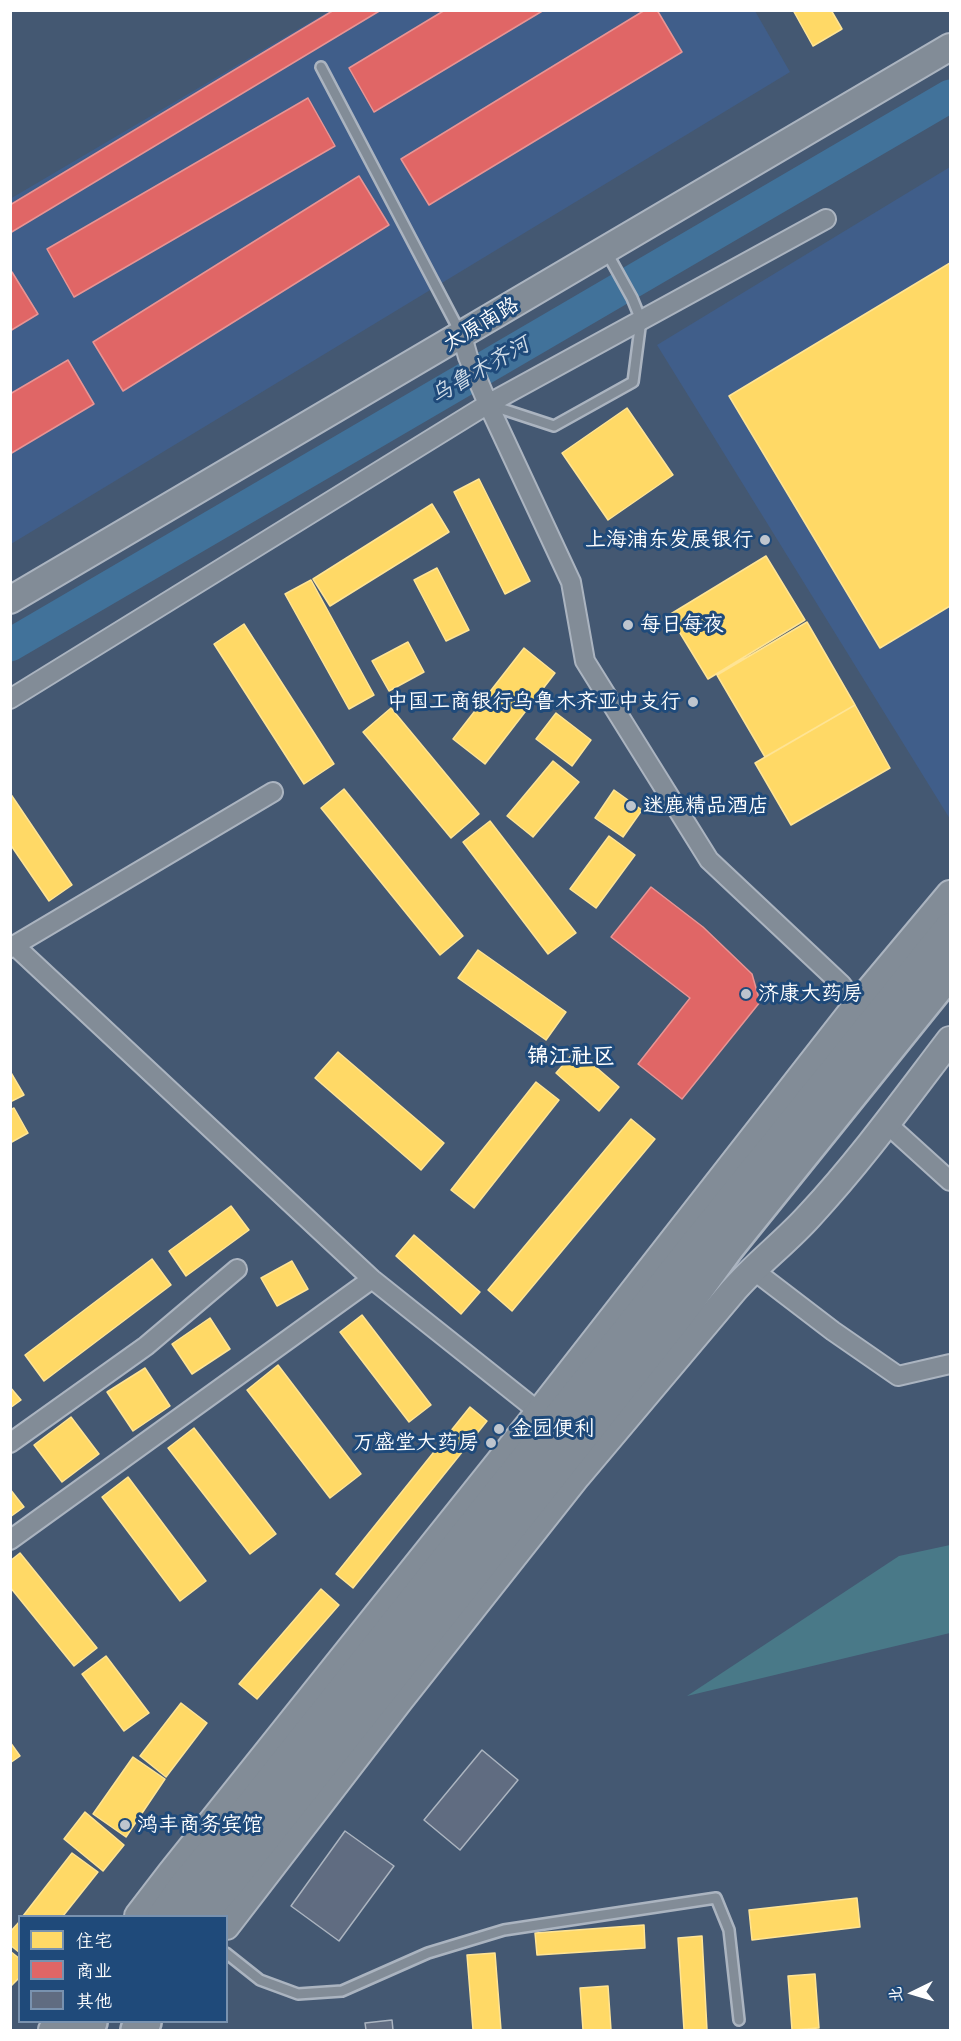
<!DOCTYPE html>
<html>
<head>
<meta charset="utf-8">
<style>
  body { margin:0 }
  #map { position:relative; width:961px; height:2041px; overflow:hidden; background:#445872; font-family:Mali,"LXGW WenKai TC",sans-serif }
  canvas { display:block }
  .frame { position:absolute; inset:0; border:12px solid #fff; pointer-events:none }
  .legend { position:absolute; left:18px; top:1915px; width:210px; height:108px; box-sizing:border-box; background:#1f4a7a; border:2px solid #7992af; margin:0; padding:8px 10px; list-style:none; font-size:18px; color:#fff }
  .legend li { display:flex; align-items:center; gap:12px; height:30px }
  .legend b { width:30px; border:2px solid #7992af }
  .north { position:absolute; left:883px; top:1963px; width:60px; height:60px; -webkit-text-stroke:4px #1f4a7a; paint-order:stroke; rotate:265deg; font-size:16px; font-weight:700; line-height:24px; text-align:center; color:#fff }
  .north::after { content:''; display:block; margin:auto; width:21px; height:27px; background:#fff; clip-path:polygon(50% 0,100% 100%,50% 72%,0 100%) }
</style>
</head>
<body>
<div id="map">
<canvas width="961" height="2041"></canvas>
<div class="frame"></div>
<ul class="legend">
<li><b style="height:16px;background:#ffd966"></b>住宅</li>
<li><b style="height:16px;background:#e06666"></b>商业</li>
<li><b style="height:16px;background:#606c81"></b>其他</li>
</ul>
<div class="north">北</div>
</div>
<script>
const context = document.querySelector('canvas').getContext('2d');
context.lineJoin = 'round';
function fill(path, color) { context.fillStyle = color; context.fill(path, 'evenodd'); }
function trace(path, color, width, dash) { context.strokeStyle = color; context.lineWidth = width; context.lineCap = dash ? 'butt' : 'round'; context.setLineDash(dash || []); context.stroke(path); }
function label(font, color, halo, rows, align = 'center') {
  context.font = font + ' Mali,"LXGW WenKai TC",sans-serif'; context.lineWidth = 6; context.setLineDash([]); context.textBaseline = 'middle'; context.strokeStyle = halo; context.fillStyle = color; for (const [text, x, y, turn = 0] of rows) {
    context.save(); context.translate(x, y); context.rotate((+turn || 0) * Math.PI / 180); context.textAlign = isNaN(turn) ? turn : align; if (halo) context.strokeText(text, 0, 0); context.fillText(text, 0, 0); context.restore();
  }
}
fill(new Path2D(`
  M329 11H755L790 72 11 544 10 199Z
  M950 167V819L657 345Z`), '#405e8a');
fill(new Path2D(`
  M950 1545V1633L687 1696 899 1556Z`), '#497988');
const homes = new Path2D(`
  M793 10H831L842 29 813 46Z
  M950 263V606L880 648 729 396Z
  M627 408 673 475 608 520 562 453Z
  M479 479 530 581 505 594 454 492Z
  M432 504 449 532 330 606 313 579Z
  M766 556 805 620 708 679 669 615Z
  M437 568 469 630 446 641 414 580Z
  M311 580 374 695 349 709 285 594Z
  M807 622 855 705 765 757 717 675Z
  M244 624 334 764 304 784 214 644Z
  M408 642 424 672 389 691 372 661Z
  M524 648 555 673 485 764 453 739Z
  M855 705 890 768 791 825 755 763Z
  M391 708 479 814 451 838 363 732Z
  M556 713 591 740 572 766 536 739Z
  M553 761 579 782 533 837 507 816Z
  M344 789 463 936 440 955 321 808Z
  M614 790 642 810 623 837 595 818Z
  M10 793 72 885 49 901 10 844Z
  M490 821 576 933 548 954 463 842Z
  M609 836 635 855 596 908 570 889Z
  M478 950 566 1012 546 1040 458 978Z
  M576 1050 619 1087 599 1111 556 1073Z
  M338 1052 444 1143 421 1170 315 1078Z
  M10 1071 24 1095 10 1102Z
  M536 1082 559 1100 474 1208 451 1190Z
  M14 1108 28 1133 10 1143V1110Z
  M631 1119 655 1139 512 1311 488 1290Z
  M231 1206 249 1230 186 1276 169 1251Z
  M414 1235 480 1292 461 1314 396 1256Z
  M152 1259 171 1285 44 1381 25 1355Z
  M292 1261 308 1289 277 1306 261 1278Z
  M362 1315 431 1405 409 1422 340 1332Z
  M210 1318 230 1349 192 1374 172 1344Z
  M278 1365 361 1474 330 1498 247 1390Z
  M145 1368 170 1406 133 1431 107 1392Z
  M10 1387 21 1400 10 1408Z
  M470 1407 487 1421 353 1588 336 1574Z
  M71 1417 99 1454 62 1482 34 1445Z
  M194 1428 276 1534 250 1554 168 1448Z
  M128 1477 206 1581 180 1601 102 1497Z
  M10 1489 24 1507 10 1517Z
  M20 1553 97 1648 74 1666 10 1587V1561Z
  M321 1589 339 1605 257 1699 239 1684Z
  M106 1656 149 1713 124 1731 82 1674Z
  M181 1703 207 1723 166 1777 140 1756Z
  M10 1742 20 1756 10 1763Z
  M133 1757 165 1779 126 1837 93 1814Z
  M85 1812 124 1845 103 1871 64 1839Z
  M72 1853 98 1872 63 1916H23Z
  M857 1898 860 1927 752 1940 749 1910Z
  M20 1921V1953L10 1945V1932Z
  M644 1925 645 1948 537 1955 535 1933Z
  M702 1936 707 2030H684L678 1938Z
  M10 1951 20 1959V1977L10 1987Z
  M495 1953 501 2030H473L467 1955Z
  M815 1974 819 2028 792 2030 788 1976Z
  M608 1986 611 2030H583L580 1988Z`);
fill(homes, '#ffd966');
trace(homes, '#ffe494', 1.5);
const shops = new Path2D(`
  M334 10H381L10 233V205Z
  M445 10H544L374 112 349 68Z
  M645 10H657L682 52 429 205 401 159Z
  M308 98 335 146 74 297 47 249Z
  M359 176 389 225 123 391 93 342Z
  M12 272 38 314 10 331V273Z
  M68 360 94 404 10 454V394Z
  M651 887 703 927 752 974 760 1002 682 1099 638 1064 690 998 611 937Z`);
fill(shops, '#e06666');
trace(shops, '#e99494', 1.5);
trace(new Path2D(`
  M10 645 950 96`), '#41729a', 33);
const building = new Path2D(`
  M482 1750 518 1780 460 1850 424 1820Z
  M345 1831 394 1866 339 1941 291 1906Z
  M392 2020 393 2030H366L365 2023Z`);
fill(building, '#606c81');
trace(building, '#abb4c0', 1.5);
const lane = new Path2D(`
  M321 67 461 334
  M490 405 554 426 633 382 641 320 632 298 606 251
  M226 1953 260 1980 298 1994 342 1991 428 1953 504 1930 716 1898 729 1930 739 2020`);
const street = new Path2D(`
  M462 336 468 357 488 404 571 582 585 661 709 860 841 984 857 1005
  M10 699 488 404 826 219
  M14 945 372 1279 539 1412
  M10 948 273 792
  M886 1123 950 1181
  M752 1269 833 1331 898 1376 950 1364
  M10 1443 146 1346 237 1269
  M10 1540 372 1279`);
const secondary = new Path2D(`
  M10 600 950 47
  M138 1916 171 1873 539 1412 857 1005 950 894
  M226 1926 399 1701 577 1476 732 1292C756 1264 786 1242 810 1215 861 1160 905 1099 950 1040
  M52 2030 59 2022`);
const highway = new Path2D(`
  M165 1916 186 1886 253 1806 694 1249 950 930
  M198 1916 226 1884 682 1308 727 1247 950 970
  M84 2030 90 2022
  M138 2030 144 2022`);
trace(lane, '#abb4c0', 14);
trace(street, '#abb4c0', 22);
trace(secondary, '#abb4c0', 30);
trace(highway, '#abb4c0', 38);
trace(lane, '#828c97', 9);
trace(street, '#828c97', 18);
trace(secondary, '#828c97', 26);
trace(highway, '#828c97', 33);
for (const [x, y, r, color] of [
  [765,540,6,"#bec5ce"],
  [628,625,6,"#bec5ce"],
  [693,702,6,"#bec5ce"],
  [631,806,6,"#bec5ce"],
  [746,994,6,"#bec5ce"],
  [499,1429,6,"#bec5ce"],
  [491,1443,6,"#bec5ce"],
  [125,1825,6,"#bec5ce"]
]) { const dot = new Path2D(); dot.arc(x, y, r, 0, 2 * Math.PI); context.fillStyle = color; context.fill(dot); trace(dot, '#1f4a7a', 2); }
label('21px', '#fff', '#1f4a7a', [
  ["太原南路",481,324,-31]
]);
label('21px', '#fff', '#1f4a7a', [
  ["上海浦东发展银行",753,540,"right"],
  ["每日每夜",640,625],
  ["中国工商银行乌鲁木齐亚中支行",681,702,"right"],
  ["迷鹿精品酒店",643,806],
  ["济康大药房",758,994],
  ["金园便利",511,1429],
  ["万盛堂大药房",479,1443,"right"],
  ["鸿丰商务宾馆",137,1825]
], 'left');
label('italic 22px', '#d0dce7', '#1f4a7a', [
  ["乌鲁木齐河",480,370,-30]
]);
label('bold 22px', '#fff', '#1f4a7a', [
  ["锦江社区",571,1056]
]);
</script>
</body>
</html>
